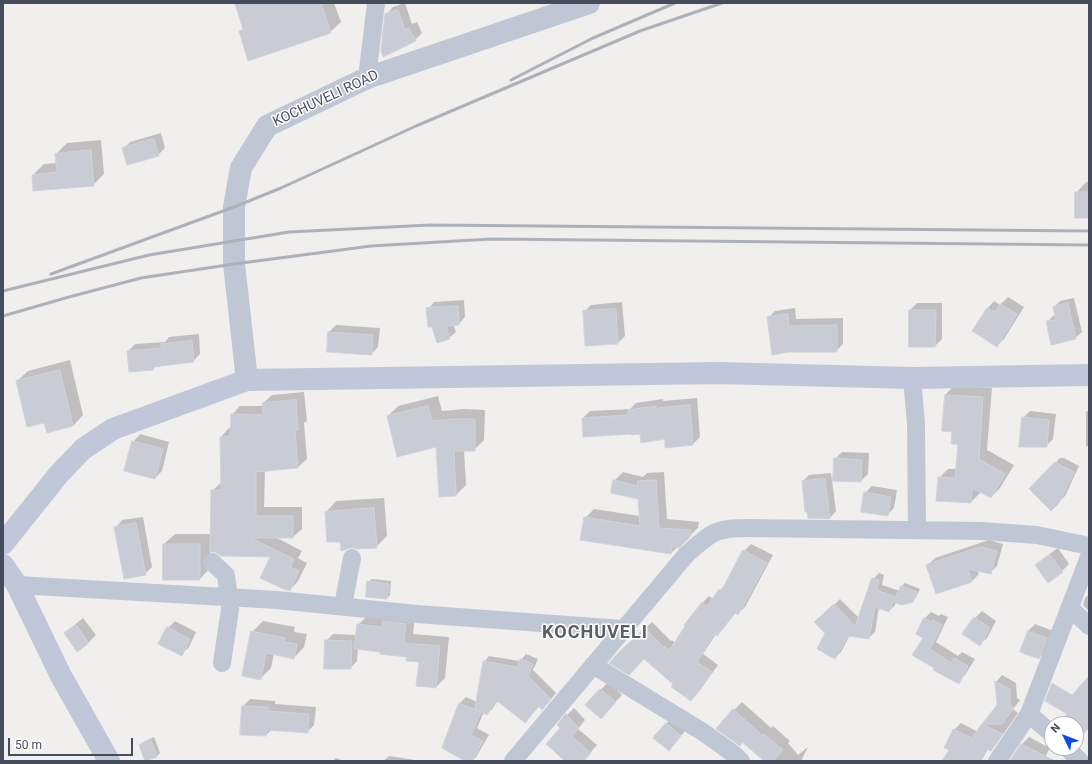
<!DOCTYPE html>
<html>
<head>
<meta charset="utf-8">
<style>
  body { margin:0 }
  #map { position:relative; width:1092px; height:764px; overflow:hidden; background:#f1eeee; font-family:Roboto,sans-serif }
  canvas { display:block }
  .frame { position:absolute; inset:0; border:4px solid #454d5c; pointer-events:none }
  .north { position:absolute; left:1044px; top:716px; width:40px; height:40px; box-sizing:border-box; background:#fff; border:1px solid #b5b8be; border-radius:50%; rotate:313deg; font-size:11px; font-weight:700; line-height:16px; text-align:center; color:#454d5c }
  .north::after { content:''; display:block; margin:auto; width:14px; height:18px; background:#0f4ae9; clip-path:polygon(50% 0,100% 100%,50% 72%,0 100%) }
  .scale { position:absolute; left:8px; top:738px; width:125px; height:18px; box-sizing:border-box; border:2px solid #454d5c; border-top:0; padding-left:5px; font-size:12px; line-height:14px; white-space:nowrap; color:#454d5c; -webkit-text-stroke:3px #fff; paint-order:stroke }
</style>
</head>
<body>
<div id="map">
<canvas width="1092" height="764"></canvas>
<div class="frame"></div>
<div class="north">N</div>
<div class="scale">50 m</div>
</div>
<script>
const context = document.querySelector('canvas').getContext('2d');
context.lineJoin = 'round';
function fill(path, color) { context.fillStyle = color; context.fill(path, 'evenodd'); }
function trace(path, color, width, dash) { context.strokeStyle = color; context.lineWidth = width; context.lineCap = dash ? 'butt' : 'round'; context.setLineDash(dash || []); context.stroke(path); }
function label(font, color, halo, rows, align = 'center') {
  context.font = font + ' Roboto,sans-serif'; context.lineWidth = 3; context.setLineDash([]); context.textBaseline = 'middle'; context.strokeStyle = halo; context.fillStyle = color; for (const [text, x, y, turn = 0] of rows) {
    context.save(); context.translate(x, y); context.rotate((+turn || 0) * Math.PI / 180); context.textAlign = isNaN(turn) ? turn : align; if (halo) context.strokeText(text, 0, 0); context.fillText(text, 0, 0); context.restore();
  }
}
fill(new Path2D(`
  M236 3H334L341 22 330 32 240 31 244 28Z
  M405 3 412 24 417 22 422 33 415 40 386 15 393 7Z
  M161 133 165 148 158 155 123 149 130 142Z
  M101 140 104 174 93 185 33 175 44 164 57 163 56 154 67 143Z
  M1086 182H1089V217L1076 193Z
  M1008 297 1024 307 1004 339 997 346 973 331 988 308 994 301 1000 305Z
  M1074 298 1082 332 1075 338 1047 322 1053 316 1056 315 1054 307 1060 301Z
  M464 300 465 317 459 324H453L456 332 449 338 433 326 428 309 434 302Z
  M622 302 625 336 618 343 586 345 584 312 591 305Z
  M917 303H942V339L935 346 910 310Z
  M795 308 796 319 843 318V344L836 351 768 318 775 311Z
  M336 325 380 328 378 347 371 354 329 332Z
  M199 334 200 354 193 361 157 365 153 369 128 351 135 344 165 342 169 337Z
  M70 360 83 415 73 426 45 422 17 381 28 371Z
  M954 386 992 388 987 450 1014 465 1000 488 991 497 980 491V493L971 502 937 501 939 478 948 469H957L959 444 953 431 945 395Z
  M304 392 307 421 304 423 307 459 298 467 265 470 264 507H302V529L293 537H275L302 551 298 558 307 563 298 581 290 590 272 556 215 551H210V568L200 579 164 544 175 534H211L212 491 222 482 221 437 229 428H231L232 415 240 406H263V403L272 395Z
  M438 396 442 411 465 409 485 410 484 440 474 450H464L466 485 456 495 437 446 388 416 398 406Z
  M697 398 700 437 693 444 583 418 590 411 630 409 636 403 663 399V401Z
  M1089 410V446H1086V412Z
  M1030 411 1056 414 1053 439 1046 446 1023 418Z
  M140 434 169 442 162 471 155 478 133 442Z
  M842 452 869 453 868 474 861 481 835 459Z
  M1060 458H1064L1079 466 1065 496 1051 509 1030 489Z
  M623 472 643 477 647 473 664 472 667 519 699 522 698 528 671 553 585 518 594 509 640 516 639 499 614 481Z
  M831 473 836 511 830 518 803 481 809 475Z
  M872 486 897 490 894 508 887 515 865 493Z
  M384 498 387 536 376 547 341 540 326 512 336 501Z
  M143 517 152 567 145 574 115 528 122 520Z
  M989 540 1003 544 997 566 990 573 977 570 979 574 972 581 928 565 935 558Z
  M751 544 773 555 745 607 738 614 736 612 724 628 717 635 716 634 703 654 718 665 698 693 691 700 629 644 652 622 671 641 672 640 675 643 702 603 709 596 713 599 720 590 727 583 744 551Z
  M1058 548 1069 564 1062 571 1037 565 1044 558Z
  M879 573 884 575 882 585 900 591 902 586 905 583 920 589 916 597 913 601 896 602 895 605 889 611 879 607 875 632 869 638 850 635 841 652 835 658 826 633 816 622 840 599 859 618 873 579Z
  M372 579 391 581 390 595 387 598 368 582Z
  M1089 594V611L1083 605 1085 598Z
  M982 611 996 621 987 638 980 644 975 618Z
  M931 612 939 616 941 614 948 617 936 642 958 656 962 652 975 659 965 675 958 682 934 669 924 637V619Z
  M415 615 413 634 449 637 445 678 436 687 420 661 408 656 358 648 357 661 350 668 326 641 333 634 357 635 358 625 367 616Z
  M83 618 96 635 89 642 77 650 65 634 72 627Z
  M175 621 196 632 189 647 182 654 168 628Z
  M263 621 295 627 294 632 307 634 304 647 294 658 274 654 271 668 260 679 252 632Z
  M1035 624 1053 631 1046 651 1039 658 1028 631Z
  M526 654 538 659 533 670 556 693 548 703 539 705 498 700 493 708 487 714 484 712 477 728 489 735 476 757 472 761H467L444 744 460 703 466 697 477 702 484 662 489 656 520 661Z
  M1002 675 1016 683 1017 698 1020 700 1013 709 1018 713 997 743 991 750 988 749 981 761H943L950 750 954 730 961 723 978 732 998 705 996 682Z
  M608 682 622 695 608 710 587 705Z
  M250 699 275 701V704L316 707 314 725 307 732 273 729 266 735 241 734 243 706Z
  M742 702 771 728 773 726 790 741 788 743 798 755 808 747 802 759 803 761H765L734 710Z
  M574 708 585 720 578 729 597 745 583 761H567L562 728 567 715Z
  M673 717 687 729 675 742 666 724Z
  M154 737 160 753 157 756 146 760 140 745 143 742Z
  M1029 737 1050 748 1043 761H1011L1022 744Z
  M389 756 422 761H383Z
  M336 758 344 761H333Z`), '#0003');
const building = new Path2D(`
  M235 3H321L331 33 248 61 239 31 243 30Z
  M398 10 405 30 409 28 416 41 383 57 381 51 382 41H383L382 39 385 14Z
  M154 139 159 156 127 165 122 148Z
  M91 150 94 186 33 191 32 175 57 172 55 154Z
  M1075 192H1089V218H1075Z
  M1068 303 1076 339 1051 345 1046 321 1056 320 1053 307Z
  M1000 304 1017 314 997 347 972 331 987 308 995 312Z
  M458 306 459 325 446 326 450 339 437 343 432 327H428L426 308Z
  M616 309 618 344 585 346 583 311Z
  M909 310H936L935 347H909Z
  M788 314 789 326 837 325V352H789L772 355 767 317Z
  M328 332 373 335 372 355 327 352Z
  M192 341 194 362 153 367 154 370 129 372 127 351 162 348 161 344Z
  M60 370 73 426 47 433 44 423 27 427 16 381Z
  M945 395 983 397 979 459 1005 474 991 498 972 488 971 503 936 501 938 477 955 478 958 444H951L952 432 942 431Z
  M296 400 298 430 295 431 298 468 256 472V516H293V538H251L294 559 290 567 299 571 290 591 286 590 260 578 270 557 221 556 215 552H210L211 490H221L220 437 230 436 231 414 263 415 262 403Z
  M690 405 693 445 665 448V439L641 443 640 434 631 435V434L583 437 582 418 628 415V410L656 406V408Z
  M428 406 432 421 454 419H475V451H454L456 496 439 497 436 447 397 457 387 416Z
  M1022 417 1049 420 1047 447H1019Z
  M132 441 163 449 155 479 124 471Z
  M834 458 862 460 861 482 833 481Z
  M1055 462 1074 472 1059 503 1051 511 1029 489Z
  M825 479 830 519 808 518 807 512H805L802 481Z
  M613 480 638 486 637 481 656 480 659 528 691 530 690 537 679 548 672 547 671 554 580 540 584 517 640 526 638 499 611 493Z
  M864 492 891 497 888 516 861 512Z
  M374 508 377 548 358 549 354 548H349L345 550 341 551 340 542H327L325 512Z
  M136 523 146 575 124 579 114 527Z
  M163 544H200V580H163Z
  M981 547 997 551 991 574 968 569 972 582 936 594 926 565Z
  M743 550 767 563 738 615 735 613 717 636 714 634 697 662 712 672 691 701 671 687 673 684 644 659 629 675 609 663 620 651 645 628 664 648 665 646 669 651 685 626 684 625 702 602 707 606 719 589 721 591Z
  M1050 555 1063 572 1048 583 1035 565Z
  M872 578 879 580 877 590 895 597 889 612 875 607 869 639 848 636 835 659 817 649 825 633 814 622 834 604 855 626Z
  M367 581 389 584 387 599 366 597Z
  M901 586 917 592 913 602 902 605 894 602Z
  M974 617 990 628 980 646 962 634Z
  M924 618 932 622 933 620 942 625 930 649 951 663 954 658 968 666 959 684 933 670 934 668 912 655 923 638 916 634Z
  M383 621 406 624 404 643 440 646 436 688 416 686 419 662 406 661 407 657 380 654V652L354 649 357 624 382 627Z
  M76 625 89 643 77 652 64 633Z
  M167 627 190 639 182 656 158 644Z
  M251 631 285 638 284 642 297 644 294 659 266 653 261 680 242 676Z
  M1028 631 1047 638 1039 659 1020 652Z
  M325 640 352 641 351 669H324Z
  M520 659 533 664 528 676 551 699 542 710 539 706 525 723 496 700 487 715 475 708 483 661 517 667Z
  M1089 676V728L1076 742V724H1058L1067 714 1045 701 1052 683 1072 695Z
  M995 681 1010 689V705L1014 708 1002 724H982L997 705Z
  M600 689 616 702 601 719 585 705Z
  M459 703 481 712 471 735 483 741 472 761H465L442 748Z
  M242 706 268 707V711L309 714 308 733 267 730 266 736 240 735Z
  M733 709 762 735 764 734 783 750 773 761H764L742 742 740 746 716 729Z
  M566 714 579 728 572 736 591 753 584 761H565L546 744 560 728 557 725Z
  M666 723 681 736 669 751 653 738Z
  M982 724 1003 734 991 751 986 749 980 761H942L949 750 944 748 953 729 972 738Z
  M151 740 157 757 145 761 139 745Z
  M1021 744 1055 761H1010Z`);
fill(building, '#c9ccd4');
trace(building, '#d1d2da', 1);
trace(new Path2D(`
  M367 78 376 3
  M912 378 916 424 917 530
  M212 562 226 575 229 597 230 609 222 663
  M17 585 277 600 417 614 623 629
  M343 606 352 558
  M1070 608 1089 626
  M593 665 703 732 735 755 741 761
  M1052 734 1029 714 1089 557
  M1067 748 1080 761
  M513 761 686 555C695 547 705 537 716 532 726 528 737 528 748 528L982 531 1037 535 1089 546
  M997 761 1029 714`), '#c0c7d4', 18);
trace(new Path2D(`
  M247 380 234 264V207L241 168 267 126 367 78 589 3`), '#c0c7d4', 22);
trace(new Path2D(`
  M3 544 59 474 83 449 113 429 247 380 718 373 912 378 1089 375
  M3 565 17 585 61 676 109 761`), '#bfc7d8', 22);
trace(new Path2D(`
  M511 80 593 38 675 3
  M51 274 234 207 281 188 416 126 640 31 722 3
  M3 291 149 255 289 232 430 225 1089 231
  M3 316 69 297 141 278 234 264 371 246 491 239 1089 245`), '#afb1b9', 3);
label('14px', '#454d5c', '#fff', [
  ["KOCHUVELI ROAD",326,99,-25]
]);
context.letterSpacing = '1px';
label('bold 18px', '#5a5d63', '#fff', [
  ["KOCHUVELI",595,633]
]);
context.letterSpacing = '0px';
</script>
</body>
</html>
